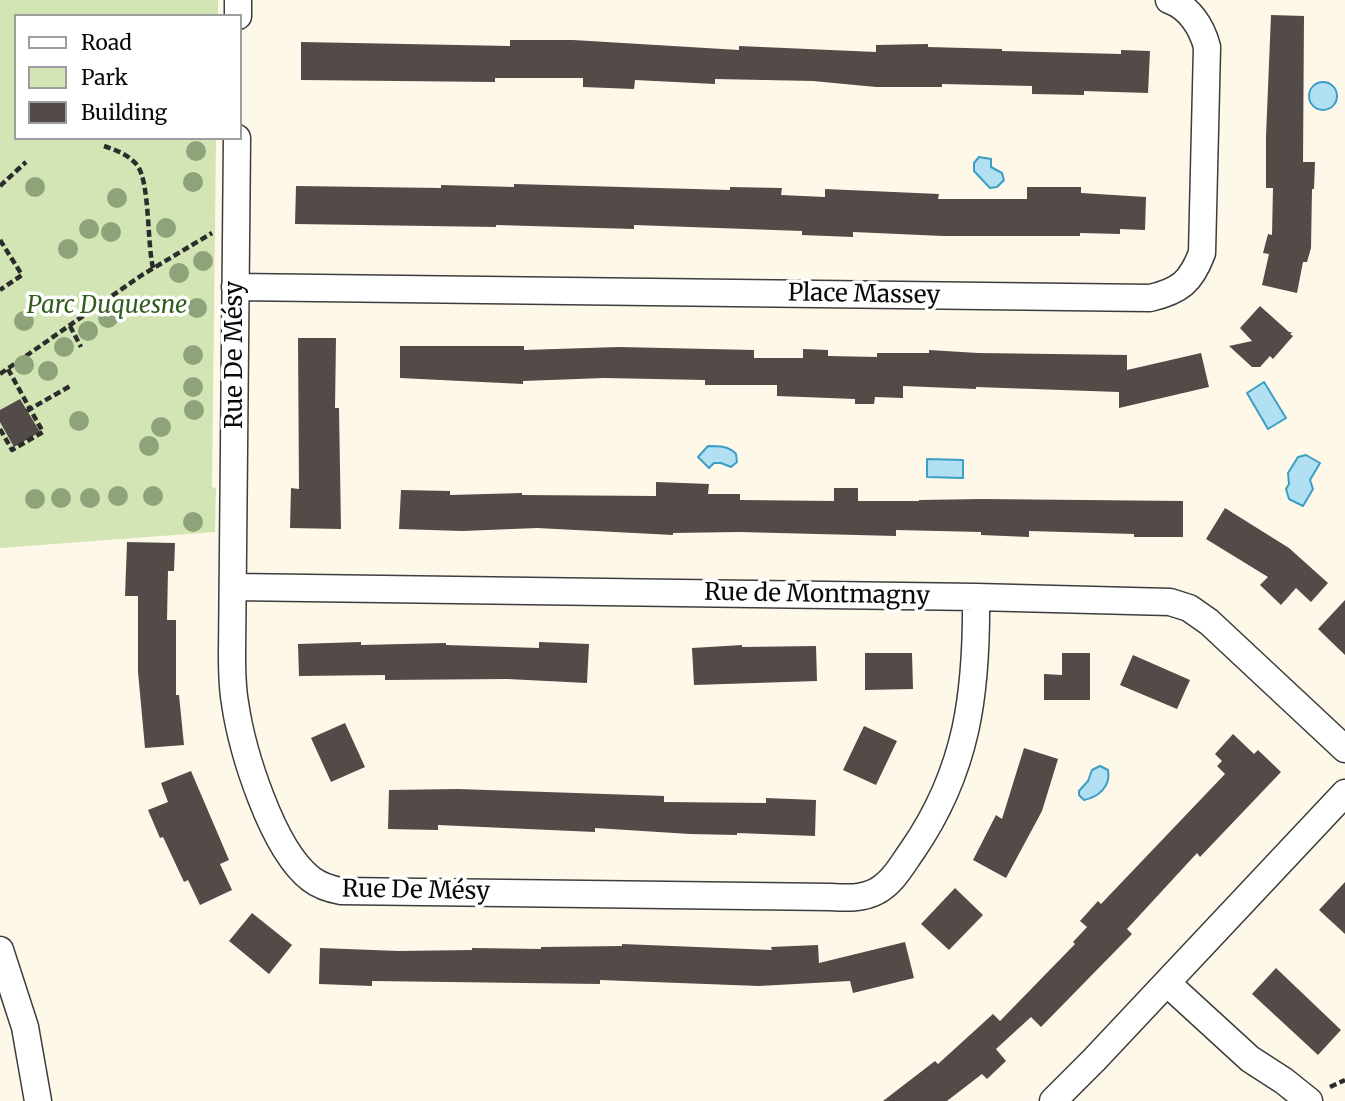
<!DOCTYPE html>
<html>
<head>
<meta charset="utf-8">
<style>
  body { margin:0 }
  #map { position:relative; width:1345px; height:1101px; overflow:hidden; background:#fef8e9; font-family:Merriweather,serif }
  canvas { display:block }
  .legend { position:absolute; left:14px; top:14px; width:228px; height:126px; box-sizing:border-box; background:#fff; border:2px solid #9d9d9d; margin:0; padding:9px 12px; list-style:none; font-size:21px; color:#0a0a0a }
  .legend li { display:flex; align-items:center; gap:14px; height:35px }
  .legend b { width:35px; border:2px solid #9d9d9d }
</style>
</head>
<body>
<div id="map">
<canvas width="1345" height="1101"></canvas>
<ul class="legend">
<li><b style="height:9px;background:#fff"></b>Road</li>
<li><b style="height:19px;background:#d3e5b5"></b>Park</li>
<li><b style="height:19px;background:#524b47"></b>Building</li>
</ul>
</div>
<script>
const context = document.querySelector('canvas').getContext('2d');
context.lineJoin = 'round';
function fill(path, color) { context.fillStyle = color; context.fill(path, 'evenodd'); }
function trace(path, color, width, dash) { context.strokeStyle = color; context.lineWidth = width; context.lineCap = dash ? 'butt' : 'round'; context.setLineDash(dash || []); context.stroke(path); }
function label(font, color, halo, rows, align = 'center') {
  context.font = font + ' Merriweather,serif'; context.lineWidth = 7; context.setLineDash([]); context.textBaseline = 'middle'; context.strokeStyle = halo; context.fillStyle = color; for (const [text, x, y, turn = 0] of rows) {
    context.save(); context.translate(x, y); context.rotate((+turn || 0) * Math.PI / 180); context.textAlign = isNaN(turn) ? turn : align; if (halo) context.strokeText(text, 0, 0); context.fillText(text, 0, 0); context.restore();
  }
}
fill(new Path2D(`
  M0 0H218V16H16V138H216L212 487 216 488 215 532 0 548Z`), '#d3e5b5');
const water = new Path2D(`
  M1309 96a14 14 0 1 1 28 0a14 14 0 1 1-28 0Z
  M979 157 991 159V167L1002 173 1004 180 997 187 990 188 974 171V163Z
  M1264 382 1286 418 1268 429 1247 393Z
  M708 446C719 446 729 446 736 454L737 462 731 467 721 463H714L709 468 698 457Z
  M1306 455 1320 463 1310 480 1313 489 1303 506 1289 499 1286 489 1289 484 1288 473 1298 457Z
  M927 459 963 460V478L927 477Z
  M1100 766 1108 770C1111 786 1099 797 1084 800L1079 795V791L1088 781 1092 770Z`);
fill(water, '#b1e0f2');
trace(water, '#3c9dc5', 2);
fill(new Path2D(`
  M1271 15 1304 16 1303 162H1315L1314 189H1312L1311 248 1307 262H1303L1297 293 1262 285 1269 254 1263 253 1268 234 1272 235 1273 188H1266V136Z
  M510 40H573L739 50V46L876 52V45L928 44V47L1002 49V51L1121 54V50L1150 51 1148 93 1084 91V95L1032 94V86L942 84V87H876L813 81 715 79V84L635 80 634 89 583 87V78H495V82L301 80V42L510 46Z
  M514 184 730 190V187L782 188 781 195 825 197V189L939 194 938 199H1027V187H1081V193L1146 197 1145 230 1120 229V234L1080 233V236H943L853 232V237L802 235V231L634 225V229L496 225V227L295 224 296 186 441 188V185L514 187Z
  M1260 306 1289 332H1292L1290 334 1293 336 1273 359 1270 356 1260 367H1252L1229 346 1252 341 1240 328Z
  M298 338H336L335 408H339L341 529 290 528 291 488 299 489Z
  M400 346H524V350L619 347 754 350V358H803V349L828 350V356L877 357V353H929V350L978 353 1127 355V370L1201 353 1209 387 1119 408V392L976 387V389L903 386V398L875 397 874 404H855V399L777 396V385H705V380L604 378 523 381V384L400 378Z
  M20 399 40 432 14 447 0 422V410Z
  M656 482 709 484 708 494H740V500L834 501V488H858V501H919V500L982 499 1183 501V537H1134V534L1029 531V537L981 535V532L896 530V536L739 532 673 533V535L537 528 462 531 399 529 401 490 450 491V495L522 493V495L656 496Z
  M1225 508 1289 548 1328 583 1311 602 1296 588 1281 605 1260 585 1268 577 1206 539Z
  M127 542 175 543 174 571H168L167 620H176V695H179L184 745 145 748 138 672V596H125Z
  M1345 600V655L1318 629Z
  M361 642V645L446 643V645L539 648V642L589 644 587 683 507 679 385 680V675L299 676 298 644Z
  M742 645V647L816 646 817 681 694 685 692 648Z
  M865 653H912L913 689 865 690Z
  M1062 653H1090V700H1044V674L1062 675Z
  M1133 655 1190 680 1177 709 1120 685Z
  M345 723 365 767 331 782 311 738Z
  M864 726 897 741 876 785 843 770Z
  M1233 734 1254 754 1258 750 1281 772 1200 857 1197 853 1127 929 1132 934 1041 1027 1031 1017 996 1049 1006 1061 987 1079 982 1074 947 1101H883L935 1061 938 1064 993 1014 1000 1021 1075 944 1073 942 1087 927 1080 921 1098 901 1101 904 1225 774 1217 766 1222 761 1215 754Z
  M1024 748 1058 759 1042 811 1006 878 973 860 996 815 1002 819Z
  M191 771 229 860 220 864 232 890 200 905 188 880 184 882 163 837 160 838 148 810 168 802 161 783Z
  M458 789 664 796V802L766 803V798L816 800 815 836 737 833V835L690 834 595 828V832L438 825V830L388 829 389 790Z
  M1345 882V934L1319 910Z
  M955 888 983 915 949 950 921 924Z
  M252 913 292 945 269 974 229 941Z
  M905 942 914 978 853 993 850 981 759 986 600 980V984L372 981V986L319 984 320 948 399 951 472 950V948L541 949V947L622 946V944L772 950 771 947 818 945 819 963Z
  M1276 968 1341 1030 1318 1055 1252 994Z`), '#524b47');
const minor = new Path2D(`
  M238 16V0
  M237 138 232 654C232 670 232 686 235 703 242 751 272 849 311 879 320 886 330 889 341 891L830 897C847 898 862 899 877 891 893 882 902 865 912 851 968 770 977 692 976 597
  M235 287 1150 298C1180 291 1191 282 1202 253L1207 47C1202 27 1189 7 1169 0
  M233 587 976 597 1170 602 1189 608 1209 622 1345 749
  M0 950 25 1027 38 1101
  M1167 983 1250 1059 1284 1081 1309 1101
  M1053 1101 1094 1060 1345 793`);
trace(minor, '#3d3d3d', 29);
trace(new Path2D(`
  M104 146C116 150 129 155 137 165 150 182 147 243 153 268
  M0 186 26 162
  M0 240 22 275 0 290
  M70 326 81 347
  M8 369 30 409 72 385
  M0 374 142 275 212 233
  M0 429 12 450 43 432 30 409 27 411
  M1330 1087 1345 1080`), '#2c2c2c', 4.5, [7, 3.5]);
trace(minor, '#fff', 26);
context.fillStyle = '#8ea37a';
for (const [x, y] of [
  [196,151],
  [193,182],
  [35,187],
  [117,198],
  [166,228],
  [89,229],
  [111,232],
  [68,249],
  [203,261],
  [179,273],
  [197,308],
  [108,318],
  [24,321],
  [88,331],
  [64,347],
  [193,355],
  [24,365],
  [48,371],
  [193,387],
  [194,410],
  [79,421],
  [161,427],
  [149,446],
  [118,496],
  [153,496],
  [61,498],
  [90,498],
  [35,499],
  [193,522]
]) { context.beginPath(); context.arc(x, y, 10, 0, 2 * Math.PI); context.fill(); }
label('24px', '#0a0a0a', '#fff', [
  ["Place Massey",864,295,1],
  ["Rue De Mésy",235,355,-90],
  ["Rue de Montmagny",817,595,1],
  ["Rue De Mésy",416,891,1]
]);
label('italic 24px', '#335d1f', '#fff', [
  ["Parc Duquesne",107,306]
]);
</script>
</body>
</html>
